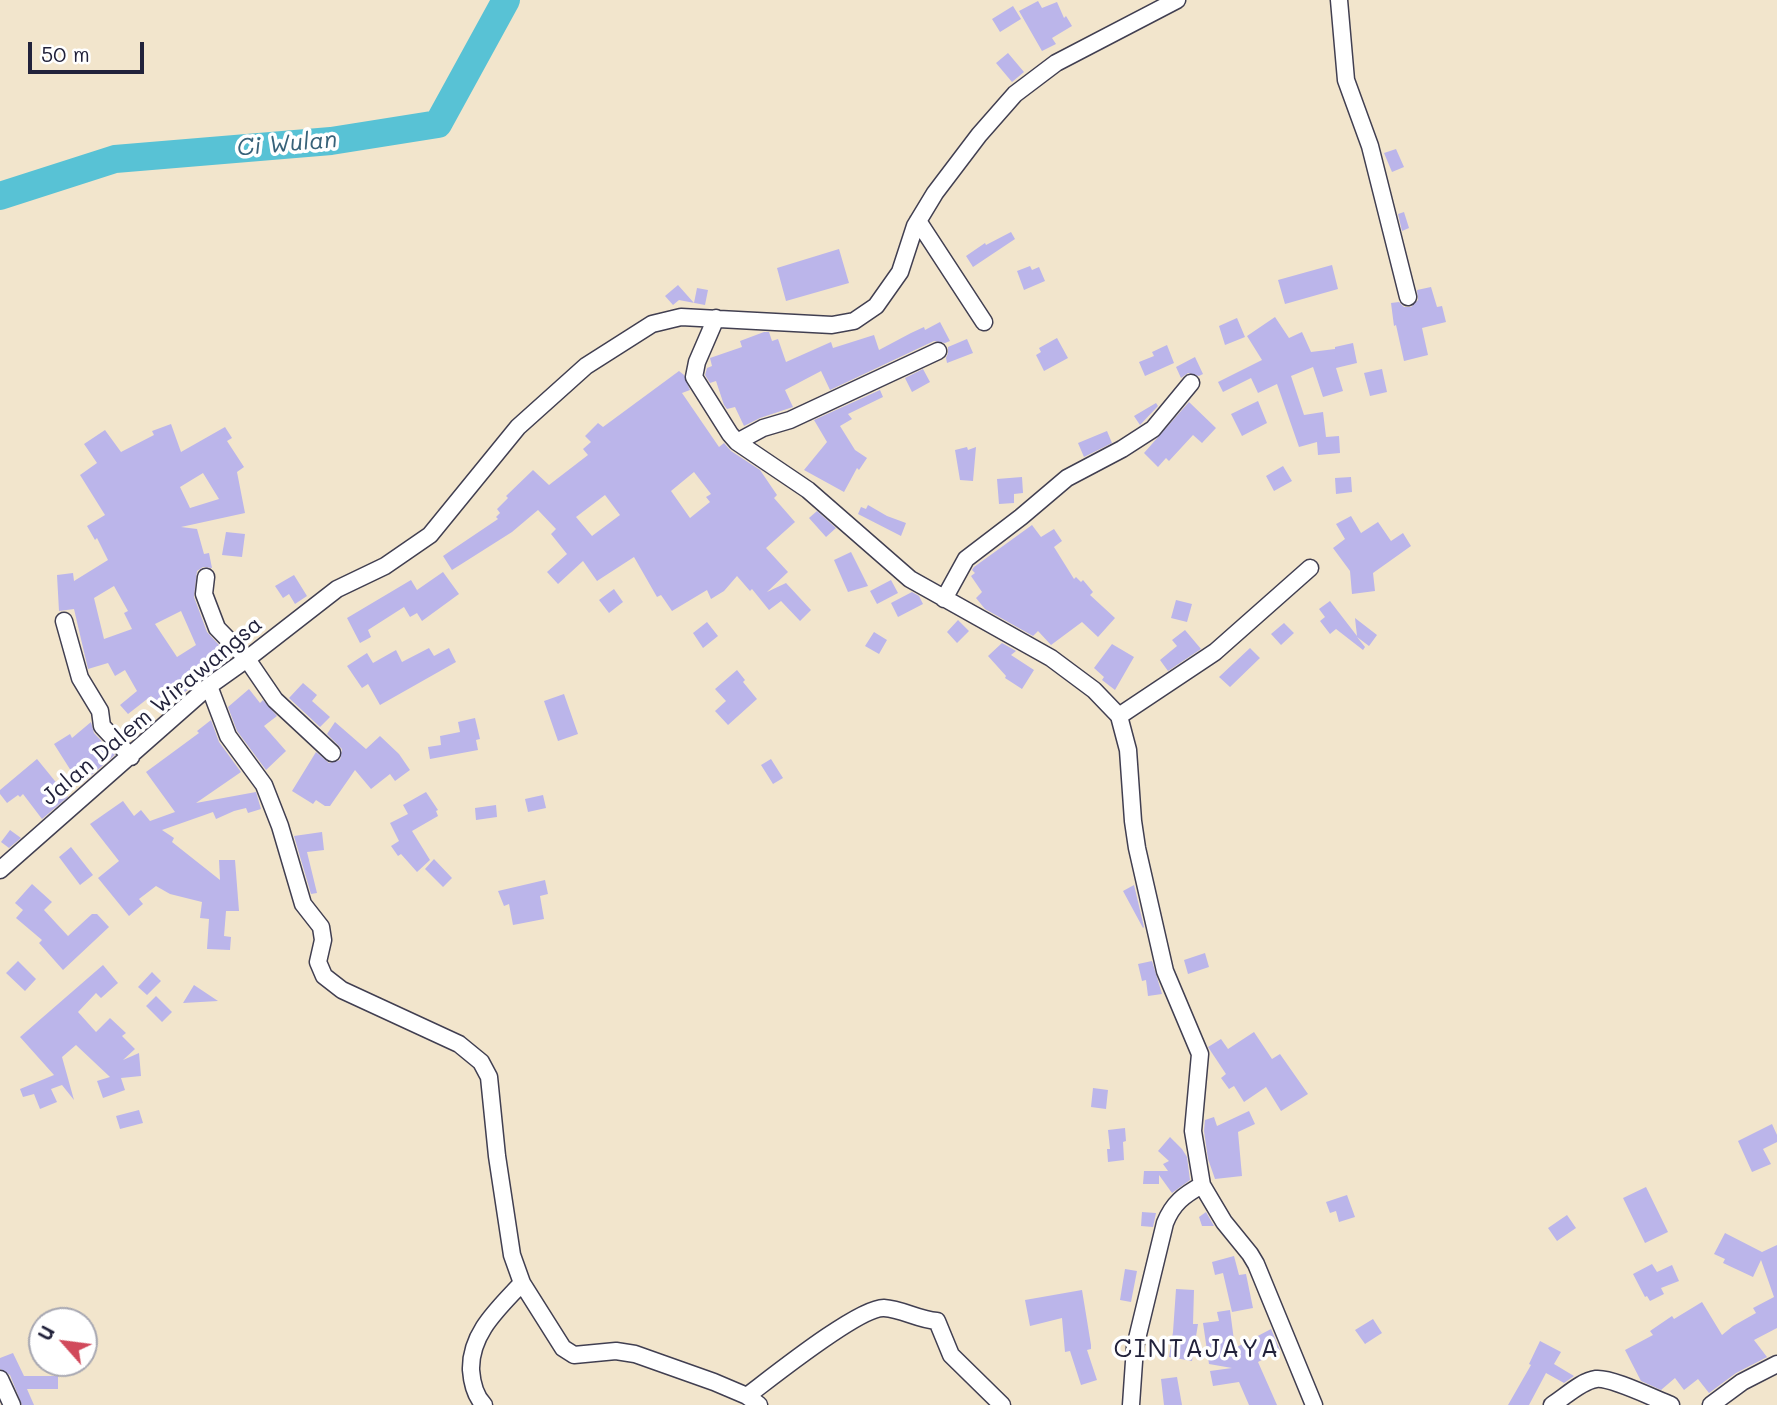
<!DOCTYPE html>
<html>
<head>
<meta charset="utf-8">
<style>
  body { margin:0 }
  #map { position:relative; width:1777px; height:1405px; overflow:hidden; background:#f2e5cc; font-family:Mali,sans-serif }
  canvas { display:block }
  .north { position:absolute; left:28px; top:1307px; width:70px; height:70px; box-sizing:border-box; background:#fff; border:2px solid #a7a7b1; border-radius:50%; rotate:298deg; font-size:19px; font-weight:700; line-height:28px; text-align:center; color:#22223b }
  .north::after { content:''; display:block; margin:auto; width:24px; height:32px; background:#d1495b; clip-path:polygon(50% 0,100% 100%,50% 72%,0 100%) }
  .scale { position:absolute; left:28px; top:42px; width:116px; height:32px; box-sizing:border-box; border:4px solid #22223b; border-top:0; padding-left:9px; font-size:21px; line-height:24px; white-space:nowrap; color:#22223b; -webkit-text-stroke:5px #fff; paint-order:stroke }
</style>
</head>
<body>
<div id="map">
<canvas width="1777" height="1405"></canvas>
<div class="north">U</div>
<div class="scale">50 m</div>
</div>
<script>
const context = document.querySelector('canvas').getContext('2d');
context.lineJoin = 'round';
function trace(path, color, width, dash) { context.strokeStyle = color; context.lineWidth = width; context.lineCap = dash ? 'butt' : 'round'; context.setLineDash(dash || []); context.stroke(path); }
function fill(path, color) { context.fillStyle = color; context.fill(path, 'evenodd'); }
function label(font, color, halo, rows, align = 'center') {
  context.font = font + ' Mali,sans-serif'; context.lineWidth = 7; context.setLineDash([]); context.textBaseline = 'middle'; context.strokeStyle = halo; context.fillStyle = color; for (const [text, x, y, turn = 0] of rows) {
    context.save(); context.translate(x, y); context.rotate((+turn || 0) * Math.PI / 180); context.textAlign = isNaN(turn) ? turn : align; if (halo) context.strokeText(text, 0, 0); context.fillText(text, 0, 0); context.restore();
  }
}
trace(new Path2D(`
  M0 196 115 159 331 141 438 124 506 0`), '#58c2d5', 28);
fill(new Path2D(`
  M1038 1 1042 8 1057 2 1064 18 1066 16 1072 26 1052 38 1056 44 1042 51 1019 11Z
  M1013 6 1021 19 1000 32 992 19Z
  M1008 53 1024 72 1012 82 996 63Z
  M1396 149 1404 167 1392 172 1384 153Z
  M1404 212 1409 228 1402 231 1398 214Z
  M1011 232 1015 239 973 267 966 256 985 243 986 245Z
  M839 249 849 283 786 301 777 268Z
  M1332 265 1338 289 1285 304 1278 280Z
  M1030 266 1032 270 1039 267 1045 281 1024 290 1017 271Z
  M678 285 694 303 697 288 708 290 705 305 679 300 673 305 665 296Z
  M1431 287 1437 307 1442 306 1446 322 1422 328 1428 355 1404 361 1396 325 1394 326 1391 303 1399 302 1404 307H1411L1418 300 1417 290Z
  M1275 317 1289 338 1302 332 1311 352 1335 349V347L1353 343 1357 363 1336 368 1343 391 1323 397 1313 367 1291 376 1304 415 1323 412 1326 437 1339 436 1340 453 1318 455 1317 442 1299 447 1277 384 1258 393 1251 378 1223 392 1218 382 1262 360 1247 336Z
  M1237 318 1245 337 1225 345 1219 326Z
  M940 322 950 341 945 343 934 341 830 390 821 371 785 390 793 407 760 418 744 426 735 407 727 409 724 405 716 381 710 383 705 375 707 368 712 366 710 358 742 347 740 341 764 332H769L772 341 778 339 786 362 831 342 833 348 874 335 879 350 911 333 924 327 925 330Z
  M1057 338 1068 358 1044 371 1036 355 1041 352 1039 348Z
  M967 339 973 353 947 363 946 358 948 353V347Z
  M1167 345 1174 363 1145 376 1139 362 1154 356 1152 352Z
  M1195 357 1203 374 1199 376 1188 373 1181 378 1176 367Z
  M923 369 930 382 912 392 905 378Z
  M1382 369 1387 392 1370 396 1364 373Z
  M679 371 684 375 690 390 682 393 719 447 724 443 731 451 760 470 777 495 774 498 795 522 766 548 788 572 767 592 786 583 811 610 800 621 781 601 769 610 752 589 750 591 737 576 724 591 711 599 707 590 672 611 661 595 657 597 634 557 597 581 583 561 558 584 547 572 567 554 551 534 556 529 538 510 512 532 452 570 443 556 498 519 496 517 500 513 497 509 508 498 506 496 533 470 549 485 588 455 583 449 591 442 585 436 598 423 603 427ZM694 472 711 494 706 497 710 502 690 518 671 491ZM605 495 620 515 592 536 576 517Z
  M880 390 883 397 848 414 852 419 840 426 855 450 867 458 859 470 857 468 844 492 804 470 827 442 814 420Z
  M1258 401 1267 423 1242 436 1231 414Z
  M1189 402 1216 428 1202 443 1193 435 1169 461 1166 458 1158 467 1144 453Z
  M1156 403 1158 406 1140 425 1134 416Z
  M171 424 181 452 225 427 232 438 227 441 244 467 237 472 245 513 181 527 197 529 204 554 209 553 212 568 203 567 197 571 194 597 207 632 231 658 177 698 172 690 157 703 151 696 128 714 120 705 137 691 125 670 115 676 108 663 88 669 74 609 59 611 57 575 73 573 74 581 108 560 97 538 95 540 87 526 105 515 80 475 97 463 84 444 105 430 121 452 154 435 152 431ZM203 473 219 499 190 508 180 487ZM114 586 128 611 124 613 132 629 104 639 94 598ZM181 611 196 645 177 657 155 624Z
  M1107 431 1112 443 1084 457 1078 443Z
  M967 447 968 450 976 447 973 481 960 480 955 450Z
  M1283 466 1292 481 1274 491 1266 476Z
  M1022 477 1023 493 1014 494V503L999 504 997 479Z
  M1351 477 1352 492 1336 494 1335 478Z
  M868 505 887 516 906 523 901 536 858 514 861 507 866 509Z
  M817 511 836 528 826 537 809 518Z
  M1351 516 1361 533 1378 522 1391 541 1403 533 1411 546 1373 573 1375 591 1352 594 1350 571 1333 548 1345 539 1336 524Z
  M1032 525 1041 537 1054 529 1062 541 1054 547 1074 579 1076 577 1081 582 1083 580 1093 592 1090 595 1115 618 1098 637 1082 622 1051 645 1038 631 1033 636 985 609 976 598 982 592 971 576 975 573 972 570 974 567Z
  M226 532 245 534 242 557 222 555Z
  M851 552 868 586 848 592 834 560Z
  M443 572 459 594 422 621 417 613 410 617 404 607 368 630 371 637 360 643 347 618 411 580 417 590Z
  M294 575 307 596 295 604 289 594 283 598 275 586Z
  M891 580 898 593 877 604 870 591Z
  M614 589 623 602 609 613 599 600Z
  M912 592 919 596 923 604 898 617 891 603Z
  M1176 600 1192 604 1187 622 1171 618Z
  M1330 601 1357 636 1355 618 1377 635 1369 646 1357 637 1365 647 1363 650 1336 629 1330 634 1320 621 1325 617 1319 609Z
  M958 620 969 631 957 643 947 632Z
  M707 622 718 636 703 648 693 633Z
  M1284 623 1294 633 1281 645 1271 634Z
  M1185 630 1201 649 1168 671 1160 660 1177 646 1172 640Z
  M874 632 887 640 879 654 865 646Z
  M1002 643 1016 651 1011 655 1034 670 1022 689 1005 678 1006 676 988 656Z
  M1112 644 1134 657 1115 690 1102 680 1104 677 1094 668Z
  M429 648 434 656 449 648 456 662 380 705 368 684 362 688 347 666 367 653 373 663 396 650 402 662Z
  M1250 648 1260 658 1230 687 1219 677Z
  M737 670 745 680 743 682 757 699 728 725 715 711 726 701 715 689Z
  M303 683 317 695 312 701 330 717 320 727 289 698Z
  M249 689 260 703 263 700 277 716 264 726 286 751 266 770 237 731 228 707Z
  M564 694 578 734 558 741 544 701Z
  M475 718 480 739 476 740 478 750 430 759 428 747 441 745 440 736 460 732 458 722Z
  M211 720 219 742 241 772 196 803 256 792 261 809 248 813 246 808 234 811 216 819 213 812 162 830 174 838 172 842 220 880 219 860H235L239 911H226L224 936 231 937 230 950 207 949 209 919 200 918 202 902 170 894 156 886 139 899 143 904 129 916 98 878 119 861 90 824 123 801 134 816 141 810 150 821 175 812 146 772 199 733 197 731Z
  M91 722 94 733 115 755 80 785 54 744 70 734 72 738Z
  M335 722 366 749 380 736 399 754 410 770 395 781 390 774 371 789 355 770 330 806H325L316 800 313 804 292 791 316 752 329 763 340 760 342 749 327 734Z
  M37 759 68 797 42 819 23 794 20 797 18 795 7 803 0 794V790Z
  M771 759 783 778 773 784 761 765Z
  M426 792 438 810 436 811 438 816 412 831 430 860 417 872 401 854 398 856 391 846 399 841 390 823 408 814 403 805Z
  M543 795 546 808 528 812 525 799Z
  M496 805 497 817 476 820 475 808Z
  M10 830 21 838 9 848 1 842Z
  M322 832 324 850 307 852 317 893 311 894 294 836Z
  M71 847 93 875 80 885 59 857Z
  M434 859 452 878 443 887 425 869Z
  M545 880 548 894 540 896 544 919 513 925 509 904 504 906 498 891Z
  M32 884 52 902 44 910 68 936 92 914H97L109 927 63 970 39 943 42 940 16 918 23 910 15 903Z
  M1134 885 1144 927 1143 928 1123 891Z
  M1205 953 1209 967 1188 974 1184 960Z
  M18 961 36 979 25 991 6 973Z
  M1152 961 1162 994 1148 996 1146 980 1142 981 1138 964Z
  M103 965 118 983 101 998 96 993 78 1012 96 1032 110 1018 126 1033 122 1036 135 1049 123 1060 139 1053 141 1076 121 1078 125 1090 103 1098 97 1081 110 1077 76 1045 62 1057 74 1100 62 1085 51 1089 57 1102 40 1109 34 1094 23 1097 20 1089 54 1075 20 1037Z
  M152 972 161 981 147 995 138 987Z
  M194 985 218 1001 183 1003Z
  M156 996 172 1012 162 1022 146 1006Z
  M1254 1032 1272 1059 1280 1054 1308 1094 1281 1111 1266 1087 1244 1102 1234 1086 1229 1089 1221 1078 1226 1074 1208 1047 1221 1039 1228 1049Z
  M1093 1088 1108 1090 1106 1109 1091 1107Z
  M139 1110 143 1123 120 1129 116 1116Z
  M1249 1111 1255 1124 1238 1132 1242 1176 1215 1179 1208 1159 1204 1131 1205 1120 1214 1117 1217 1126Z
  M1772 1124 1777 1135V1142L1763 1149 1771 1164 1752 1172 1738 1141Z
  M1125 1128 1126 1141 1123 1142 1124 1160 1108 1162 1107 1149H1110L1108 1130Z
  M1170 1137 1182 1149 1187 1157 1190 1180 1172 1193 1159 1175V1184H1143L1144 1171H1168L1163 1164 1169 1161 1158 1151Z
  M1646 1187 1668 1232 1645 1243 1623 1198Z
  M1347 1195 1355 1217 1339 1222 1336 1211 1330 1213 1326 1202Z
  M1142 1212 1156 1213 1153 1227 1141 1226Z
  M1206 1212 1214 1226H1202L1199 1217Z
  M1567 1215 1576 1228 1557 1241 1548 1228Z
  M1725 1233 1762 1252 1777 1245V1328L1754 1340 1767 1357 1736 1373 1709 1393 1698 1379 1684 1390 1675 1378 1661 1390 1641 1381 1625 1350 1653 1335 1650 1331 1672 1316 1674 1319 1702 1302 1722 1335 1733 1326 1756 1313 1753 1308 1774 1297 1761 1260 1753 1277 1723 1263 1725 1259 1714 1254Z
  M1234 1256 1239 1275 1246 1274 1253 1308 1232 1312 1223 1273 1215 1275 1212 1262Z
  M1652 1264 1657 1272 1672 1265 1679 1281 1661 1288 1664 1294 1650 1301 1647 1296 1645 1297 1633 1274Z
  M1125 1269 1137 1271 1131 1302 1120 1300Z
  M1176 1289 1194 1290 1193 1324H1198L1192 1361 1169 1357 1173 1332Z
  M1082 1290 1091 1345V1349L1087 1350 1097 1380 1081 1385 1070 1351 1065 1352 1062 1318 1030 1326 1025 1300Z
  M1230 1310 1235 1348 1271 1329 1280 1350 1258 1362 1277 1405H1249L1239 1382 1213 1386 1210 1371 1232 1368 1209 1364 1203 1323 1219 1321 1217 1312Z
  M1373 1319 1382 1333 1365 1344 1355 1330Z
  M1540 1341 1561 1352 1554 1364 1574 1376 1564 1383 1546 1373 1529 1405H1508L1531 1365 1529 1364Z
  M13 1353 24 1376H58V1389H27L34 1405H22L10 1375 0 1369V1358Z
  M1177 1377 1182 1405H1164L1161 1379Z`), '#bbb5ea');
const minor = new Path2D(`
  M1339 0 1346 80 1370 146 1408 297
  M918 221 984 322
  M716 318 697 362 694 377 730 434 737 442 808 490 910 579 1051 658 1094 690 1119 716 1128 750 1133 821 1137 848 1165 971 1200 1054 1193 1131 1202 1185 1224 1222 1250 1254 1256 1264 1314 1405
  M737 442 763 428 790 420 938 351
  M206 577 204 594 217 628 247 659 275 700 332 753
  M944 599 966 559 1021 517 1067 478 1122 449 1153 429 1191 383
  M64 621 80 678 100 711 102 726 131 757
  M209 686 228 736 264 785 280 826 303 904 321 927 323 940 318 962 324 976 342 990 459 1044 481 1062 489 1077 497 1156 512 1255 522 1283 563 1348 574 1355 616 1351 635 1354 714 1382 747 1396 759 1405
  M1119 716 1215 652 1310 568
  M0 870 209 686 247 659 337 589 385 566 430 535 518 427 586 366 652 324 681 317 832 325 854 321 876 306 900 272 915 226 935 193 979 135 1015 94 1056 63 1177 0
  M0 1379 12 1405
  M747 1396C771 1378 859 1307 884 1308 902 1309 919 1320 937 1321L951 1355 1002 1405
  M484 1405C475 1396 472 1383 471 1370 470 1333 499 1308 522 1283
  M1131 1405 1135 1347 1165 1223C1173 1203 1184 1195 1202 1185
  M1552 1405C1565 1397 1581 1381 1596 1379 1611 1377 1655 1399 1671 1405
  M1711 1405 1742 1382 1777 1364`);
trace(minor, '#413f51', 19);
trace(minor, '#fff', 16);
label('23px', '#22223b', '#fff', [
  ["Jalan Dalem Wirawangsa",152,711,-40]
]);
label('italic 24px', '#386279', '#fff', [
  ["Ci Wulan",287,144,-5]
]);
context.letterSpacing = '2px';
label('26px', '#22223b', '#fff', [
  ["CINTAJAYA",1197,1349]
]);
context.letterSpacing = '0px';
</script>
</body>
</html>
